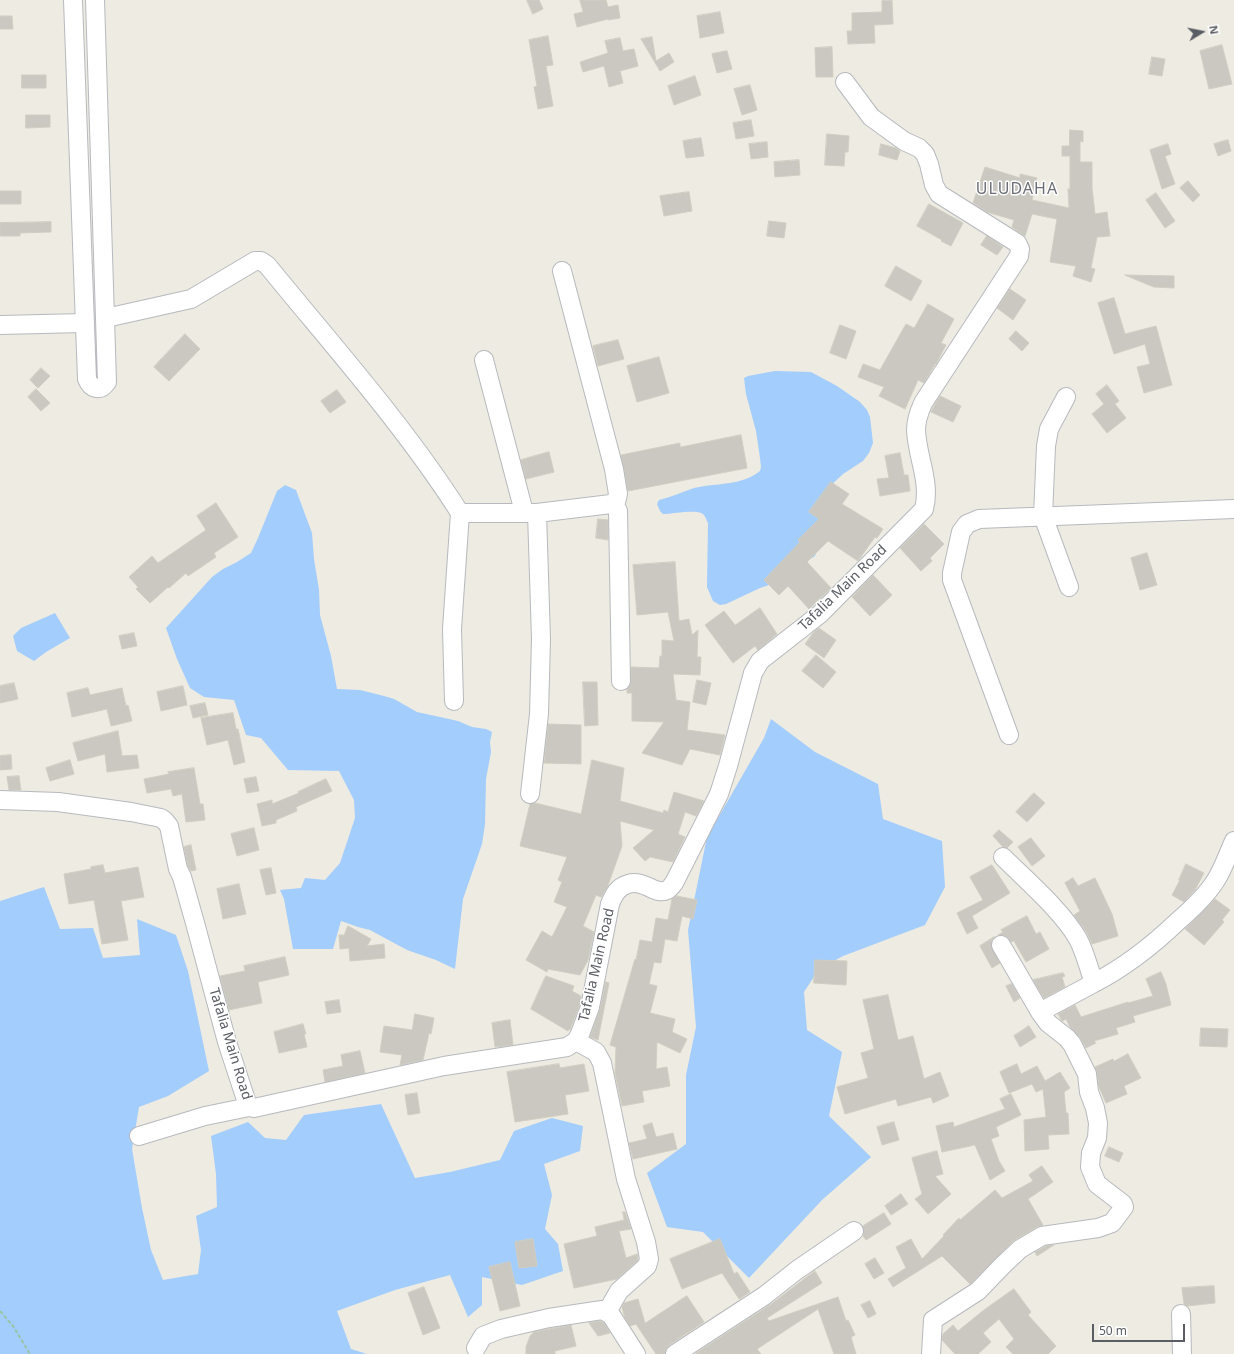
<!DOCTYPE html>
<html>
<head>
<meta charset="utf-8">
<style>
  body { margin:0 }
  #map { position:relative; width:1234px; height:1354px; overflow:hidden; background:#edebe2; font-family:"Noto Sans",sans-serif }
  canvas { display:block }
  .north { position:absolute; left:1182px; top:12px; width:40px; height:40px; -webkit-text-stroke:3px #fff; paint-order:stroke; rotate:80deg; font-size:11px; font-weight:700; line-height:16px; text-align:center; color:#5a5d63 }
  .north::after { content:''; display:block; margin:auto; width:14px; height:18px; background:#5a5d63; clip-path:polygon(50% 0,100% 100%,50% 72%,0 100%) }
  .scale { position:absolute; left:1092px; top:1324px; width:93px; height:18px; box-sizing:border-box; border:2px solid #5a5d63; border-top:0; padding-left:5px; font-size:12px; line-height:14px; white-space:nowrap; color:#5a5d63; -webkit-text-stroke:3px #fff; paint-order:stroke }
</style>
</head>
<body>
<div id="map">
<canvas width="1234" height="1354"></canvas>
<div class="north">N</div>
<div class="scale">50 m</div>
</div>
<script>
const context = document.querySelector('canvas').getContext('2d');
context.lineJoin = 'round';
function fill(path, color) { context.fillStyle = color; context.fill(path, 'evenodd'); }
function trace(path, color, width, dash) { context.strokeStyle = color; context.lineWidth = width; context.lineCap = dash ? 'butt' : 'round'; context.setLineDash(dash || []); context.stroke(path); }
function label(font, color, halo, rows, align = 'center') {
  context.font = font + ' "Noto Sans",sans-serif'; context.lineWidth = 3; context.setLineDash([]); context.textBaseline = 'middle'; context.strokeStyle = halo; context.fillStyle = color; for (const [text, x, y, turn = 0] of rows) {
    context.save(); context.translate(x, y); context.rotate((+turn || 0) * Math.PI / 180); context.textAlign = isNaN(turn) ? turn : align; if (halo) context.strokeText(text, 0, 0); context.fillText(text, 0, 0); context.restore();
  }
}
fill(new Path2D(`
  M775 371 811 372 837 386 860 402 867 410 870 417 873 443 869 453 863 461 843 474 829 487 819 546 815 556 772 584 760 588 726 604 720 605 713 601 707 587 708 523C706 520 706 517 703 514 697 509 672 514 663 514L660 511 657 504 659 500C671 497 682 492 694 488 715 483 742 486 760 471L761 467 760 458 756 431 746 394 744 378 748 376Z
  M285 485 296 490 312 533 314 559 319 590 320 615 331 656 337 689 360 690 384 696 394 699 417 712 458 721 472 727 486 729 492 732 490 742 491 752 486 779 485 824 482 844 463 899 455 969 436 960 407 950 370 930 358 927 341 921 333 949H293L284 899 280 890 301 888 305 878 325 880 340 863 355 818 354 800 339 771 288 770 261 738 246 735 234 700 204 697 190 688 177 659 166 628 212 577 223 569 237 562 251 553 258 538 277 491Z
  M55 613 70 638 46 652 34 661 17 651 13 636 21 628Z
  M771 719 815 752 878 784 883 819 942 841 945 887 925 925 843 956 819 969 804 992 807 1030 842 1052 829 1116 871 1157 822 1200 749 1278 703 1232 667 1227 647 1173 686 1144V1075L696 1027 688 930 707 837 764 738Z
  M44 887 60 929 93 928 103 958 140 955 137 919 176 935 188 971 209 1071 168 1096 139 1107 132 1149 142 1208 151 1250 163 1280 198 1274 201 1250 196 1216 217 1207 216 1174 211 1136 248 1122 265 1138 286 1140 304 1115 381 1104 415 1178 450 1172 500 1160 514 1131 552 1118 583 1126 580 1151 544 1164 552 1195 545 1229 558 1244 563 1271 522 1285 482 1277V1305L468 1317 450 1275 395 1290 337 1311 351 1349 367 1354H0V901Z`), '#a2cdfd');
const building = new Path2D(`
  M527 0H539L543 9 533 14Z
  M580 0H606L608 7 618 5 620 18 608 20V19L577 27 574 14 583 12Z
  M892 0 893 24 874 25 875 43 848 44 847 31H852V13L882 12V1Z
  M720 12 724 33 700 38 697 16Z
  M0 16H12L13 29H0Z
  M548 36 553 65 546 66 553 106 538 109 534 87 537 86 529 40Z
  M652 37 656 61 669 53 674 62 660 71 641 39Z
  M620 38 623 51 634 49 638 66 620 71 623 83 609 87 604 66 583 72 580 62 608 53 605 41Z
  M1222 45 1232 84 1209 89 1200 51Z
  M832 47 833 77H816L815 48Z
  M727 51 732 69 717 73 712 54Z
  M1152 57 1165 59 1162 76 1149 74Z
  M22 75H46V88H22Z
  M695 76 701 95 674 105 668 86Z
  M750 85 757 110 742 115 734 89Z
  M26 115H50V127L26 128Z
  M751 120 754 136 736 139 733 123Z
  M1070 130 1083 131V142L1080 141V162H1092V188L1095 214 1107 212 1110 236 1097 237 1091 268 1095 269 1091 282 1073 276 1076 266 1050 262 1057 219 1032 214 1025 236 1012 227 1014 220 987 212 973 203 985 167 1020 178V174L1037 178 1032 200 1069 208 1068 189H1070V156H1062V146H1069Z
  M827 134 849 136 848 152H845L844 166 825 165Z
  M701 138 704 156 686 158 683 141Z
  M1228 140 1231 151 1218 156 1214 144Z
  M767 142 768 157 751 159 749 144Z
  M881 144 896 148 900 151 897 160 879 155Z
  M1168 144 1171 154 1165 156 1175 184 1162 189 1150 150Z
  M799 160 800 175 775 177 774 162Z
  M1188 181 1200 195 1193 202 1180 188Z
  M0 191H21V204H0Z
  M689 192 692 211 664 216 660 196Z
  M1156 193 1175 221 1165 228 1146 200Z
  M929 204 963 223 951 246 941 241 942 240 917 226Z
  M769 221 786 223 784 238 767 236Z
  M51 222V232L20 233V236H0V223Z
  M987 236 1003 247 997 255 981 245Z
  M896 266 922 281 911 301 885 286Z
  M1125 275 1174 276V288L1154 287Z
  M1010 289 1026 300 1013 320 997 308Z
  M1114 298 1125 334 1156 326 1172 385 1144 393 1137 367 1150 364 1145 344 1114 354 1098 303Z
  M928 304 954 319 941 343 946 345 936 364H935L924 383 918 380 905 409 879 396 884 387 858 377 863 364 880 370 906 324 914 328Z
  M840 325 856 331 846 359 830 353Z
  M1016 331 1029 343 1022 351 1009 339Z
  M185 334 200 349 169 381 154 367Z
  M618 340 624 359 598 366 593 346Z
  M659 357 669 393 637 402 627 366Z
  M41 368 50 376 38 388 30 380Z
  M1107 385 1119 401 1115 404 1126 418 1107 433 1092 414 1104 404 1096 394Z
  M36 389 50 403 41 411 28 397Z
  M337 390 346 402 330 413 321 401Z
  M940 396 961 406 953 422 931 412Z
  M741 435 747 468 628 491 621 455 680 443V447Z
  M549 452 554 472 526 479 521 460Z
  M900 453 904 475H908L910 491 880 496 877 479 889 478 885 456Z
  M831 482 849 494 842 504 883 529 877 538 875 537 858 561 828 541 807 562 831 588 809 609 788 586 779 595 764 580 800 542 798 540 819 519 809 512Z
  M216 503 238 537 214 553 216 557 188 576 186 573 169 588 168 587 150 603 136 589 138 587 129 577 152 556 158 563 206 530 197 516Z
  M598 519 608 520V540L596 538Z
  M924 524 944 544 930 558 932 561 921 571 900 548Z
  M1147 553 1157 585 1140 590 1131 558Z
  M675 562 679 621 689 619 692 635 698 630 697 657H701L700 675 673 674 676 700 690 702 687 730 725 735 720 755 690 749 682 765 642 753 664 722 632 721V693H627V689L630 686 631 681V667L659 668 660 656H662V640L674 641 668 612 637 615 633 565Z
  M873 575 892 595 870 616 852 597Z
  M760 608 777 634 758 650 755 646 733 663 705 625 724 611 735 625Z
  M819 628 836 640 824 658 805 644 813 633Z
  M134 633 137 646 122 649 119 636Z
  M816 655 836 672 823 688 802 671Z
  M697 680 711 683 706 705 693 702Z
  M583 682H597L598 725 585 726Z
  M14 683 18 699 0 703V686Z
  M183 686 187 705 161 711 157 692Z
  M88 688 90 695 122 688 126 706 128 705 132 721 111 726 107 709 72 717 67 693Z
  M205 703 208 715 193 718 190 706Z
  M233 713 236 729H238L245 762 234 765 228 740 207 745 201 718Z
  M548 724 581 725V764L544 763Z
  M118 731 122 756 137 755 139 768 107 772 105 754 78 761 73 743Z
  M11 755 12 769 0 770V756Z
  M70 760 74 774 50 781 46 768Z
  M592 760 624 768 620 801 663 813 664 810 668 812 674 792 704 801 696 816 685 812 678 834 685 837 673 862 650 857 645 861 633 848 654 830 620 821 622 846 607 888 601 897 596 895 583 926 594 932 588 960 580 975 548 969 547 972 526 960 542 931 552 937 567 907 554 902 562 882 558 880 567 857 520 846 530 804 535 803 581 814Z
  M194 768 200 804H203L205 820 186 822 182 794 173 796 171 789 147 793 144 779 169 774 168 772Z
  M19 776 21 790H9L7 777Z
  M256 777 259 791 247 793 244 779Z
  M326 779 332 791 296 807 297 811 276 820V823L262 826 257 804 272 800V804L299 793 298 792Z
  M1034 793 1045 803 1027 822 1016 812Z
  M254 828 259 850 237 856 231 834Z
  M999 830 1013 842 1007 848 1003 847 993 836Z
  M1031 838 1045 856 1032 866 1018 847Z
  M191 845 196 870 191 871 188 866 184 847Z
  M1186 864 1204 873 1195 890 1184 902 1172 895 1180 880H1179Z
  M103 865 105 873 138 867 144 897 121 901 128 940 102 944 94 900 69 904 64 874 91 869V867Z
  M992 865 1010 893 972 916 978 928 967 934 957 913 983 900 970 877Z
  M271 868 276 893 266 895 260 870Z
  M1073 878 1078 886 1095 878 1112 914 1118 936 1092 944 1087 933 1074 915 1080 911 1065 883Z
  M239 884 246 914 223 919 217 889Z
  M677 896 697 900 693 919 682 916 677 941 665 939 661 963 654 962 649 984 657 986 650 1013 675 1019 672 1032 687 1039 680 1053 657 1042 656 1069 667 1067 670 1086 642 1091 644 1102 622 1106 615 1073 616 1047 610 1045 635 959 636 960 640 940 652 942 656 918 668 920 672 899Z
  M1215 899 1230 910 1222 920 1224 922 1204 945 1185 929Z
  M1027 916 1036 934 1040 932 1049 949 1026 962 1014 941 1011 942 1006 936 998 935 1003 932 1001 930Z
  M348 926 371 939 367 946 384 944 385 958 350 961 349 948 340 949 339 935H344Z
  M994 937 992 940 991 945 1000 963 992 968 980 946Z
  M285 957 289 975 258 982 262 1003 229 1010 220 976 245 971 244 966Z
  M815 960 847 961 846 985 814 983Z
  M1161 972 1166 984 1171 1005 1133 1016 1135 1022 1116 1028 1118 1034 1094 1041 1096 1043 1086 1048 1080 1037 1070 1027 1066 1019 1062 1021 1058 1014 1075 1005 1081 1017 1128 1002V1003L1153 996 1146 979Z
  M1063 973 1065 976 1062 977 1065 987 1044 998 1033 980Z
  M546 976 574 986 572 991 581 996 580 1004 570 1030 569 1029 568 1031 531 1009Z
  M606 982 609 983 598 1040 590 1037 600 1009Z
  M1012 984 1020 998 1014 1002 1006 986Z
  M888 995 898 1040 913 1036 924 1079 940 1072 949 1096 933 1103 931 1097 898 1106 896 1099 845 1114 837 1087 868 1078 861 1053 874 1049 863 1000Z
  M339 1000 341 1012 327 1014 325 1002Z
  M415 1014 434 1018 431 1034 429 1033 423 1060 400 1065 402 1055 380 1052 384 1026 412 1030Z
  M510 1020 513 1045 495 1047 492 1023Z
  M303 1024 306 1034H304L307 1047 279 1053 274 1032Z
  M1029 1026 1036 1037 1020 1047 1014 1036Z
  M1201 1028 1228 1029 1227 1047 1200 1046Z
  M360 1051 365 1073 325 1082 323 1070 343 1066 341 1055Z
  M1128 1054 1141 1078 1124 1086 1127 1094 1106 1103 1099 1087 1097 1073 1095 1067 1113 1059 1114 1061Z
  M559 1064 560 1068 584 1064 589 1091 565 1095 568 1114 515 1122 507 1072Z
  M1017 1064 1021 1074 1037 1066 1045 1081 1060 1072 1070 1088 1064 1092 1066 1113H1068L1069 1134 1048 1135 1049 1149 1025 1151 1024 1120 1046 1117 1043 1089 1036 1092 1032 1084 1009 1093 1000 1072Z
  M417 1093 420 1113 408 1115 405 1095Z
  M1011 1094 1021 1115 996 1127 999 1136 991 1139 999 1161 1005 1171 990 1180 975 1145 942 1152 936 1126 953 1122 954 1127 1005 1109 1000 1099Z
  M894 1122 899 1140 882 1145 877 1127Z
  M652 1123 656 1137 673 1133 677 1149 633 1159 629 1143 647 1139 643 1126Z
  M1109 1147 1123 1153 1119 1162 1105 1156Z
  M937 1151 943 1174 935 1176 951 1194 928 1214 915 1199 922 1194 912 1158Z
  M1042 1166 1053 1182 1028 1199 1043 1225 1037 1227 1013 1241 970 1284 942 1256 893 1287 888 1279 906 1268 896 1247 911 1239 922 1259 944 1236 943 1235 959 1218 960 1220 995 1190 1002 1198 1033 1181 1029 1175Z
  M901 1194 908 1204 891 1215 885 1206Z
  M623 1212H625L631 1229 619 1231 626 1258 637 1254 638 1260 617 1279 574 1288 564 1244 597 1236 595 1227 624 1220Z
  M884 1213 891 1224 866 1240 863 1236 864 1231 863 1226Z
  M533 1239 537 1266 519 1268 515 1242Z
  M720 1239 734 1274 737 1272 750 1292 739 1299 722 1273 682 1289 670 1259Z
  M1054 1245 1037 1256 1035 1252 1046 1246Z
  M875 1258 884 1273 874 1279 865 1264Z
  M510 1262 520 1306 500 1311 489 1267Z
  M815 1271 822 1283 767 1318 769 1321 838 1297 846 1321 848 1320 855 1335 851 1337 856 1354H834L818 1309 757 1349 761 1354H696V1353L770 1305Z
  M1214 1286 1215 1303 1187 1306 1184 1304 1182 1288Z
  M424 1287 440 1328 423 1335 408 1293Z
  M1014 1289 1031 1312 1028 1315 1056 1346 1048 1354H1013L1006 1347 1014 1339 999 1319 983 1333 991 1342 978 1354H955L942 1340 943 1334 953 1325 958 1331 984 1310Z
  M687 1296 704 1322 669 1345 666 1349 665 1354H656L636 1324 630 1326 625 1318 622 1307 624 1303 638 1299 645 1323Z
  M870 1301 876 1314 868 1318 861 1305Z
  M600 1321 604 1323 610 1333 598 1336 589 1323Z
  M571 1325 576 1346 555 1351V1354H526V1347L530 1336 534 1332Z`);
fill(building, '#cac8c1');
trace(building, '#d1cec1', 1);
const minor = new Path2D(`
  M73 0 87 379C91 389 100 392 107 382L95 0
  M562 271 614 469 618 494 615 506
  M106 318 191 299 255 261H261L267 265C333 346 404 425 460 513H537L541 639 539 714 530 794
  M0 325 84 323
  M484 360 524 512
  M1066 397 1049 429 1046 446 1043 516 1069 587
  M537 513 611 504 615 506 618 511 621 681
  M454 701 452 629 460 513
  M1009 735 952 580V573L961 532 967 524 979 519 1234 509
  M0 800 58 802 131 812 161 818 165 821 169 826 178 869 182 877 195 923 227 1042 247 1103 249 1107 254 1108 444 1066 567 1047 576 1041 580 1034 590 1007 610 904C614 894 618 887 628 884 645 879 655 896 667 890 670 889 672 885 674 883L719 794 728 766 753 673 760 661 820 614 924 509C931 482 917 457 916 430 916 420 919 412 923 403L1019 256 1020 249 1017 243 939 194 934 185 929 164 925 154 919 148 904 141 871 117 845 82
  M1003 857C1027 881 1062 911 1078 939 1085 952 1089 969 1094 983 1125 967 1153 945 1178 921 1192 909 1206 896 1216 880 1223 869 1228 854 1234 841
  M1040 1012 1094 983
  M576 1041 596 1052 602 1063 626 1179 646 1242 649 1259 647 1266 619 1291 607 1312
  M139 1136 205 1116 249 1107
  M1181 1314 1182 1354
  M476 1348 483 1336 501 1329 549 1318 602 1310 611 1315 636 1354
  M675 1354 764 1296 797 1270 854 1231
  M931 1354 933 1320 978 1291 1003 1265 1020 1249 1042 1236 1098 1228 1112 1223 1124 1207 1123 1204 1097 1184 1090 1167 1091 1153 1097 1138 1098 1123 1095 1108 1089 1092 1087 1074 1072 1044 1067 1038 1048 1023 1040 1012 1001 945`);
trace(minor, '#b7b9be', 20);
trace(new Path2D(`
  M0 1311 13 1326 30 1354`), '#98c5a9', 2, [4, 2]);
trace(minor, '#fff', 18);
label('14px', '#5a5d63', '#fff', [
  ["Tafalia Main Road",843,588,-44],
  ["Tafalia Main Road",597,965,-77],
  ["Tafalia Main Road",230,1044,73]
]);
context.letterSpacing = '1px';
label('16px', '#6b6f75', '#fff', [
  ["ULUDAHA",1017,189]
]);
context.letterSpacing = '0px';
</script>
</body>
</html>
